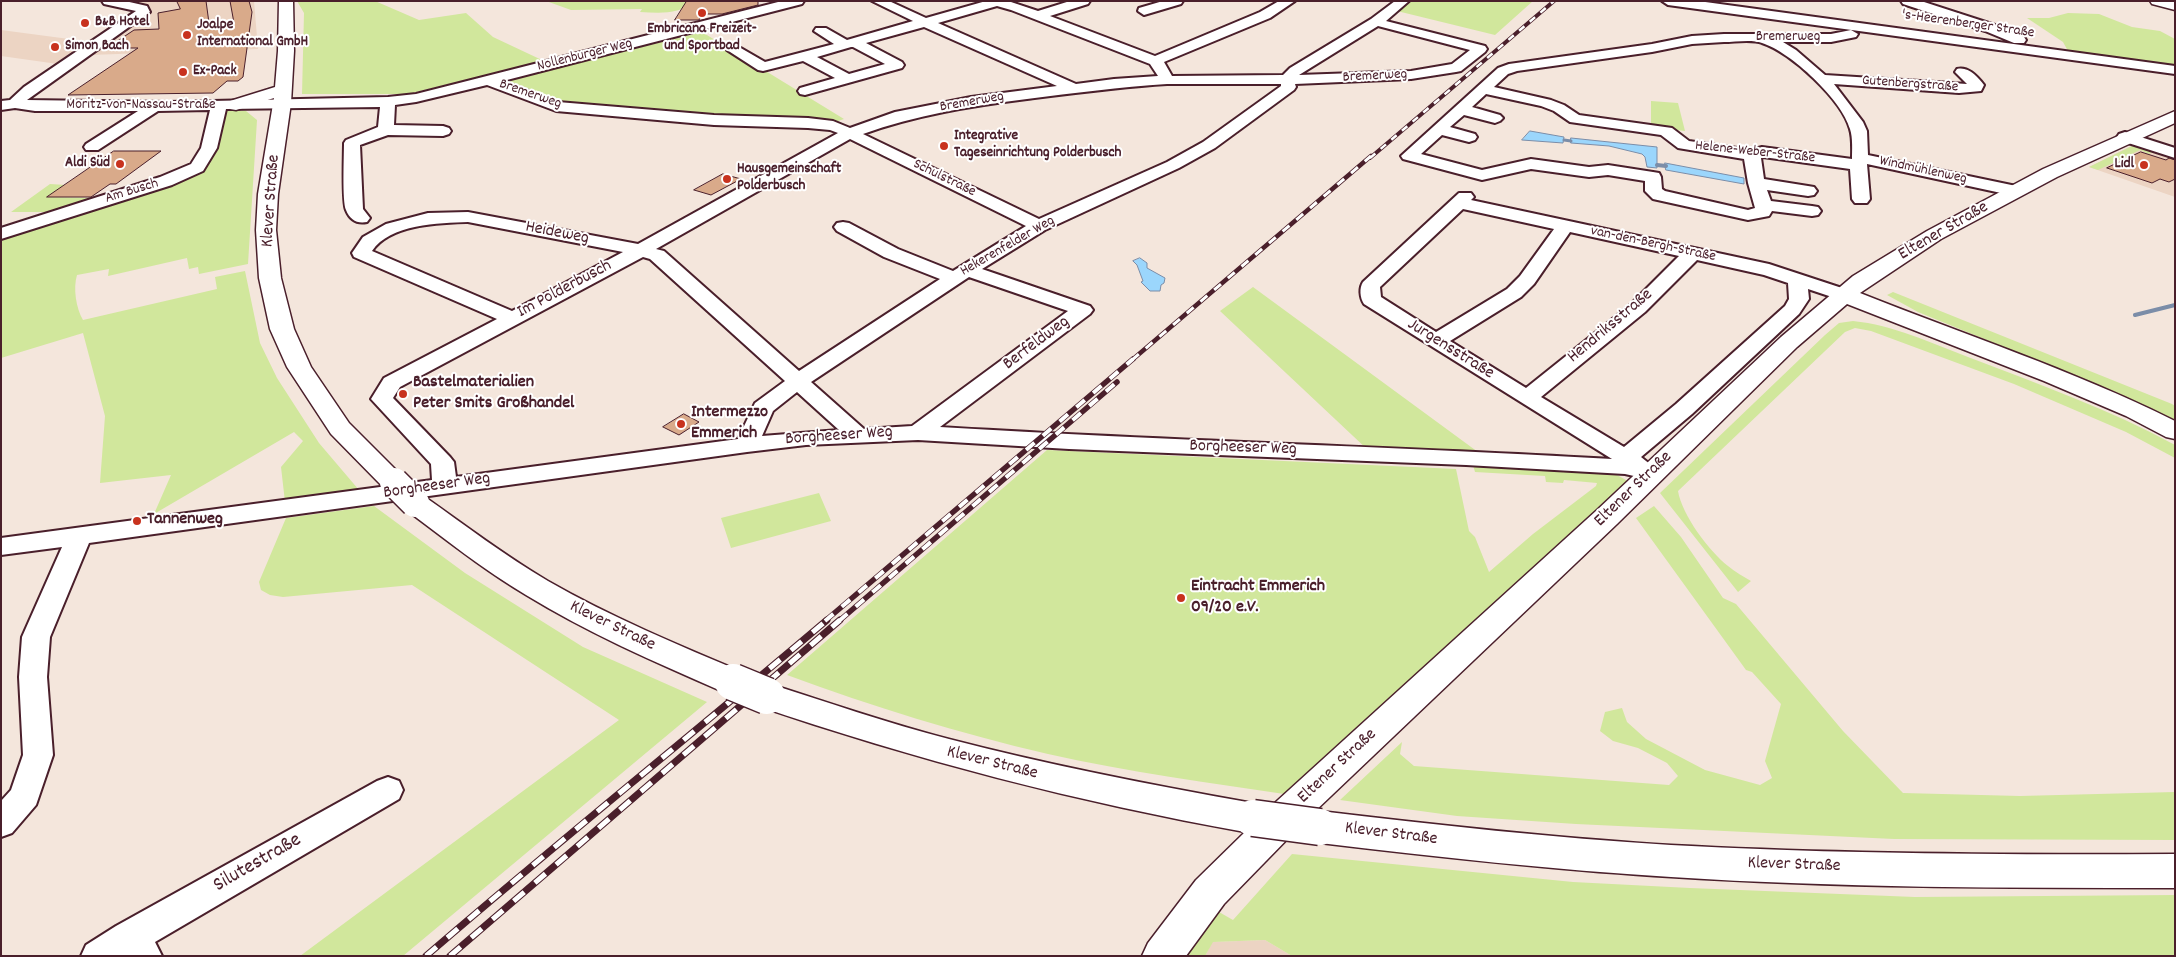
<!DOCTYPE html>
<html>
<head>
<meta charset="utf-8">
<style>
  body { margin:0 }
  #map { position:relative; width:2176px; height:957px; overflow:hidden; background:#f4e6dc; font-family:Dekko,sans-serif }
  canvas { display:block }
  .frame { position:absolute; inset:0; border:2px solid #4a1f2b; pointer-events:none }
</style>
</head>
<body>
<div id="map">
<canvas width="2176" height="957"></canvas>
<div class="frame"></div>
</div>
<script>
const context = document.querySelector('canvas').getContext('2d');
context.lineJoin = 'round';
function fill(path, color) { context.fillStyle = color; context.fill(path, 'evenodd'); }
function trace(path, color, width, dash) { context.strokeStyle = color; context.lineWidth = width; context.lineCap = dash ? 'butt' : 'round'; context.setLineDash(dash || []); context.stroke(path); }
function label(font, color, halo, rows, align = 'center') {
  context.font = font + ' Dekko,sans-serif'; context.lineWidth = 4; context.setLineDash([]); context.textBaseline = 'middle'; context.strokeStyle = halo; context.fillStyle = color; for (const [text, x, y, turn = 0] of rows) {
    context.save(); context.translate(x, y); context.rotate((+turn || 0) * Math.PI / 180); context.textAlign = isNaN(turn) ? turn : align; if (halo) context.strokeText(text, 0, 0); context.fillText(text, 0, 0); context.restore();
  }
}
fill(new Path2D(`
  M121 1H254L258 49 90 55 72 66 1 56V30L107 44 151 14 149 8Z
  M2135 144 2175 155V197L2089 167Z
  M1265 940 1292 956H1205L1212 942Z`), '#ecd4c3');
fill(new Path2D(`
  M297 1H375L419 20 466 13 493 37 544 61 408 94H302L304 13Z
  M546 1H694C679 15 660 13 640 12L642 9 571 10Z
  M1408 1H1533L1495 35 1397 11Z
  M2068 13 2099 14 2132 27 2160 31 2175 39V65L2068 51 2063 42 2027 18H2049Z
  M702 32 844 119 835 122 704 116 561 104 504 81Z
  M1651 101 1678 103 1685 131 1651 127Z
  M224 111H246L257 120 248 264 199 274 198 267 189 269 187 258 108 276 109 269 77 275C73 288 76 308 83 320L217 289 215 277 245 271 260 343 277 378 319 443 359 490 285 502 281 467 303 441 294 432 154 514 171 475 100 483 105 416 83 333 1 358V236L162 185 214 153 221 131Z
  M2132 146 2155 150 2149 154 2140 150 2098 170 2089 167Z
  M50 184 66 185 49 197 97 198 114 190H131L62 212H11Z
  M1253 287 1482 455 1369 451 1220 311Z
  M1893 292 2172 404 2175 406V421L2087 381 1918 312 1887 295Z
  M1853 321C1893 325 1931 343 1968 357 2038 384 2109 409 2175 445V458L2126 432 2014 384 1871 331 1855 328 1845 332 1678 491C1682 515 1709 551 1728 566 1735 572 1744 577 1751 581L1738 592 1660 493 1825 335 1839 323Z
  M1047 450 1456 469 1469 531 1475 537 1489 572 1533 534 1596 486 1597 483 1564 480 1563 483 1546 482 1545 476 1475 472 1473 465 1610 471 1626 480 1627 485 1291 795C1210 783 1128 772 1048 754 958 733 874 707 787 675Z
  M819 493 831 521 731 548 721 518Z
  M374 506 465 573 583 647 707 702 403 956H300L619 720 412 585 283 597 270 595 261 590 259 582 286 518Z
  M1654 506 1681 537 1723 598 1736 604 1843 731 1903 793 2020 796 2175 792V840L1894 839 1576 824 1457 816 1340 800 1402 742 1400 754 1414 766 1669 785 1678 776 1667 763 1638 748 1613 741 1600 731 1605 712 1622 708 1627 722 1646 739 1705 770 1760 785 1772 778 1765 761 1781 704 1752 672 1746 670 1636 518Z
  M1292 854 1573 882 1690 888 1915 897 2175 895V956H1292L1265 940 1213 942 1205 956H1181L1190 943 1219 912 1233 920Z`), '#d1e79c');
const water = new Path2D(`
  M1530 131 1564 137 1563 143 1522 140Z
  M1571 138 1657 147V168L1647 167 1645 157 1642 154 1609 146 1571 143Z
  M1665 163 1744 178V184L1666 170Z
  M1140 258 1147 263V268L1165 278 1164 283 1161 285 1160 291H1150L1141 282 1143 281 1137 265 1133 261Z`);
fill(water, '#9bd6fc');
trace(water, '#7b8da8', 1);
trace(new Path2D(`
  M1564 140 1571 141`), '#7b8da8', 3);
trace(new Path2D(`
  M1657 165 1666 166
  M2135 315 2175 305`), '#7b8da8', 4);
const building = new Path2D(`
  M177 1H206L209 23H234L230 1H249L252 12 243 77 238 81H227L213 93 68 95 138 48H107L134 30 159 29 158 13 180 9Z
  M687 1H758V5L722 14H702L699 20H675Z
  M114 151H161L116 184H110L91 197H47Z
  M2141 152 2166 160 2169 158 2175 160V179L2169 182 2160 179 2152 183 2107 168Z
  M723 174 741 179 711 195 694 190Z
  M684 414 699 422 679 435 663 427Z`);
fill(building, '#d9aa8a');
trace(building, '#4a1f2b', 1);
const minor = new Path2D(`
  M102 1H125L147 6 150 12 27 100 168 102 388 97 416 94 782 1H804L802 4 503 81 558 102 714 115 808 118 833 121 850 128 895 112 971 97 1057 86 924 27 866 43 902 62 904 65 902 68 805 95 800 94 798 91 800 88 835 78 803 61 763 71 758 70 727 50 729 47H739L765 62 834 44 814 31 816 28H826L847 40 913 21 872 1H889L926 18 986 1H1008L1038 11 1070 1H1090L1088 4 1050 16 1155 56 1260 12 1279 1H1295L1270 18 1164 62 1172 76 1283 75 1290 68 1371 19 1395 1H1409L1386 21 1485 46 1487 49 1485 52 1461 71 1456 72 1411 79 1295 84 1296 87 1294 90 1215 148 1179 168 1045 230 982 269 1090 306 1093 310 1090 314 940 427C1164 441 1388 446 1612 459L1364 304C1360 298 1359 288 1363 282L1459 193H1471L1474 197 1471 200 1769 264 1851 291 1854 295 1851 299 1844 301 1808 289 1809 299 1799 314 1692 414 1641 457 1651 465 1660 468 1664 473 1660 478 1652 480 1625 474 1466 465 1069 449 918 440 806 445 747 452 89 543 50 637 47 677 53 755 36 805 12 833 1 837V801L11 790 23 755 19 677 22 637 62 547 1 555V538L432 480 431 464 371 399 384 378 497 319 354 257 352 253 363 237 386 224 428 213 468 212 638 244 838 133 830 130 808 128 714 125 556 111 487 85 416 102 395 105 394 125 443 126 449 128 451 131 449 134 443 136 388 135 360 145 363 209 370 218 367 222C357 224 350 220 346 210 342 202 344 155 344 143L346 140 378 127 380 107 226 109 217 148 203 171 172 185 1 239V228L160 177 191 164 201 148 210 110 158 111 98 150H86L84 147 86 144 138 111H35L15 108 1 110V101L10 100 24 87 136 11 104 4ZM997 6 1011 10 1150 64 1158 76 1114 79 1076 84 938 23ZM1378 26 1470 50 1452 64 1411 71 1299 75ZM851 47H853L885 64 849 74 817 57ZM1167 84H1281V86L1203 142 1167 162 1039 219 863 134C916 115 971 106 1027 99 1074 93 1120 87 1167 84ZM850 139 1026 226 953 271 898 249 849 223 843 222 837 223 834 227 837 231 884 257 940 279 799 371 664 251 656 249ZM1463 209 1554 229 1520 276 1507 289 1436 332 1381 297 1380 287ZM468 222 623 252 512 311 372 251C390 224 439 223 468 222ZM1570 232 1679 256 1631 304 1526 388 1450 341 1521 297 1534 284ZM643 257 650 259 785 381 755 403 738 439 456 477 454 462 450 457 393 398 400 387ZM1697 260 1764 275 1788 283 1789 299 1785 306 1676 404 1624 447 1541 397 1645 312ZM969 277 1068 311 912 426 864 429 811 382ZM797 392 839 430 762 436 773 411Z
  M1163 1H1183L1181 4 1144 15 1138 11 1139 8Z
  M1662 1H1698L2175 66V74L1668 5Z
  M1901 1H1921L1995 25 2024 37 2026 40 2024 43H2014L1985 31 1903 4Z
  M1851 30 1858 34 1856 37 1831 42H1783L1796 50 1825 75 1967 84 1955 72 1957 69C1968 66 1978 77 1984 85L1981 91 1959 93 1834 84 1863 122 1867 131 1868 155 2021 187 2024 191 2021 195 2015 196 1867 164 1870 199 1867 203H1855L1852 199 1850 169 1763 157 1761 158 1764 179 1808 186 1814 187 1817 191 1814 195 1808 196 1767 190 1771 201 1812 206 1818 207 1821 211 1818 215 1812 216 1772 211 1769 216 1748 220 1653 199 1645 191V181L1608 175 1589 177 1531 169 1482 180 1403 159 1401 156 1498 68 1509 64 1652 44 1692 36 1724 34H1831ZM1724 42C1735 42 1752 39 1762 43 1791 52 1842 100 1850 129 1853 138 1852 151 1852 159L1762 147 1751 150 1689 141 1672 128 1579 115 1564 105 1551 100 1494 87 1508 74 1517 71 1652 52 1692 44ZM1486 94 1541 106 1554 111 1570 122 1661 135 1678 148 1744 159 1748 183 1755 208 1748 210 1665 191 1662 189 1661 177 1659 173 1653 172 1608 165 1589 167 1531 159 1482 170 1421 154 1442 135 1469 142 1475 140 1477 137 1475 134 1450 127 1464 115 1495 123 1500 121 1503 118 1500 115 1472 107Z
  M2125 132 2175 148V158L2119 140 2117 137 2119 134Z
  M388 777 399 781 403 790 399 799 155 942 162 956H81L86 945 116 926 377 781Z`);
const major = new Path2D(`
  M279 1H293L294 51 291 103 278 194 276 230 281 278 294 329 311 367 349 423 408 482 404 488 394 491 384 488 331 434 287 367 270 329 259 278 256 230 258 194 274 98 236 110 230 109 227 105 230 101 275 87 278 51Z
  M2150 1H2175V10L2152 4Z
  M2175 111V123L2057 177 1941 239 1860 293C1965 335 2073 370 2175 421V439L2166 437 2126 416 2044 381 1847 304 1797 347 1617 524 1311 815 1320 811C1437 825 1554 838 1671 845 1839 854 2007 855 2175 854V888C2007 888 1839 888 1671 877 1554 870 1437 857 1320 843L1307 838 1302 827 1305 821 1224 904 1186 956H1142L1148 943 1196 880 1245 832C1078 802 916 760 755 705L750 696 755 687 767 683C827 702 887 723 949 739 1049 765 1151 785 1253 803L1266 807 1267 810 1597 510 1781 337 1853 276 1927 231 2043 169Z
  M415 494 425 497C465 525 505 556 548 581 611 617 678 645 745 673L749 682 745 691 733 694 721 691C655 662 588 633 526 595 484 570 445 539 405 509L401 503 405 497Z`);
trace(minor, '#4a1f2b', 4);
trace(major, '#4a1f2b', 3);
fill(minor, '#fff');
fill(major, '#fff');
const railFar3 = new Path2D(`
  M1370 158 1554 1`);
const railFar2 = new Path2D(`
  M1132 360 1371 156`);
const railFar1 = new Path2D(`
  M825 621 1133 359
  M839 621 1117 382`);
const rail = new Path2D(`
  M426 956C558 842 694 733 827 620
  M450 956 840 620`);
trace(railFar3, '#4a1f2b', 4);
trace(railFar2, '#4a1f2b', 4.5);
trace(railFar1, '#4a1f2b', 5.5);
trace(rail, '#4a1f2b', 7);
trace(railFar3, '#fff', 2.5, [7]);
trace(railFar2, '#fff', 3, [9]);
trace(railFar1, '#fff', 4, [11]);
trace(rail, '#fff', 5, [14]);
const majorBridgeFar1 = new Path2D(`
  M394 482 415 503`);
const majorBridge = new Path2D(`
  M733 682 767 696
  M1253 818 1320 827`);
trace(majorBridgeFar1, '#4a1f2b', 31, []);
trace(majorBridge, '#4a1f2b', 39, []);
trace(majorBridgeFar1, '#fff', 28);
trace(majorBridge, '#fff', 36);
for (const [x, y, r, color] of [
  [702,13,5,"#c8321e"],
  [85,23,5,"#c8321e"],
  [187,35,5,"#c8321e"],
  [55,47,5,"#c8321e"],
  [183,72,5,"#c8321e"],
  [944,146,5,"#c8321e"],
  [120,164,5,"#c8321e"],
  [2144,165,5,"#c8321e"],
  [727,179,5,"#c8321e"],
  [403,394,5,"#c8321e"],
  [681,424,5,"#c8321e"],
  [137,521,5,"#c8321e"],
  [1181,598,5,"#c8321e"]
]) { const dot = new Path2D(); dot.arc(x, y, r, 0, 2 * Math.PI); context.fillStyle = color; context.fill(dot); trace(dot, '#fff', 2); }
label('bold 15px', '#4a1f2b', '#fff', [
  ["B&B Hotel",95,23],
  ["Joalpe",197,26],
  ["International GmbH",197,43],
  ["Embricana Freizeit-",702,30,"center"],
  ["und Sportbad",702,47,"center"],
  ["Simon Bach",65,47],
  ["Ex-Pack",193,72],
  ["Integrative",954,137],
  ["Tageseinrichtung Polderbusch",954,154],
  ["Aldi Süd",110,164,"right"],
  ["Lidl",2134,165,"right"],
  ["Hausgemeinschaft",737,170],
  ["Polderbusch",737,187]
], 'left');
label('15px', '#4a1f2b', '#fff', [
  ["'s-Heerenberger Straße",1968,25,8],
  ["Bremerweg",1788,38],
  ["Nollenburger Weg",585,56,-14],
  ["Bremerweg",1375,77,-3],
  ["Gutenbergstraße",1910,85,4],
  ["Bremerweg",530,95,19],
  ["Bremerweg",972,103,-10],
  ["Moritz-von-Nassau-Straße",141,106],
  ["Helene-Weber-Straße",1755,153,6],
  ["Windmühlenweg",1923,171,12],
  ["Schulstraße",944,179,26],
  ["Am Busch",132,192,-17],
  ["van-den-Bergh-Straße",1653,245,12],
  ["Hekerenfelder Weg",1008,247,-30]
]);
label('18px', '#4a1f2b', '#fff', [
  ["Klever Straße",272,201,-86],
  ["Eltener Straße",1944,232,-30],
  ["Heideweg",557,234,11],
  ["Im Polderbusch",565,290,-28],
  ["Hendriksstraße",1611,327,-40],
  ["Berfeldweg",1037,344,-37],
  ["Jurgensstraße",1450,350,32],
  ["Borgheeser Weg",839,437,-4],
  ["Borgheeser Weg",1243,449,2],
  ["Borgheeser Weg",437,487,-8],
  ["Eltener Straße",1634,490,-44],
  ["Klever Straße",612,627,26],
  ["Klever Straße",992,764,14],
  ["Eltener Straße",1338,767,-43],
  ["Klever Straße",1391,835,7],
  ["Klever Straße",1794,866,2]
]);
label('bold 18px', '#4a1f2b', '#fff', [
  ["Bastelmaterialien",413,384],
  ["Peter Smits Großhandel",413,405],
  ["Intermezzo",691,414],
  ["Emmerich",691,435],
  ["Tannenweg",147,521],
  ["Eintracht Emmerich",1191,588],
  ["09/20 e.V.",1191,609]
], 'left');
label('21px', '#4a1f2b', '#fff', [
  ["Silutestraße",258,864,-30]
]);
</script>
</body>
</html>
